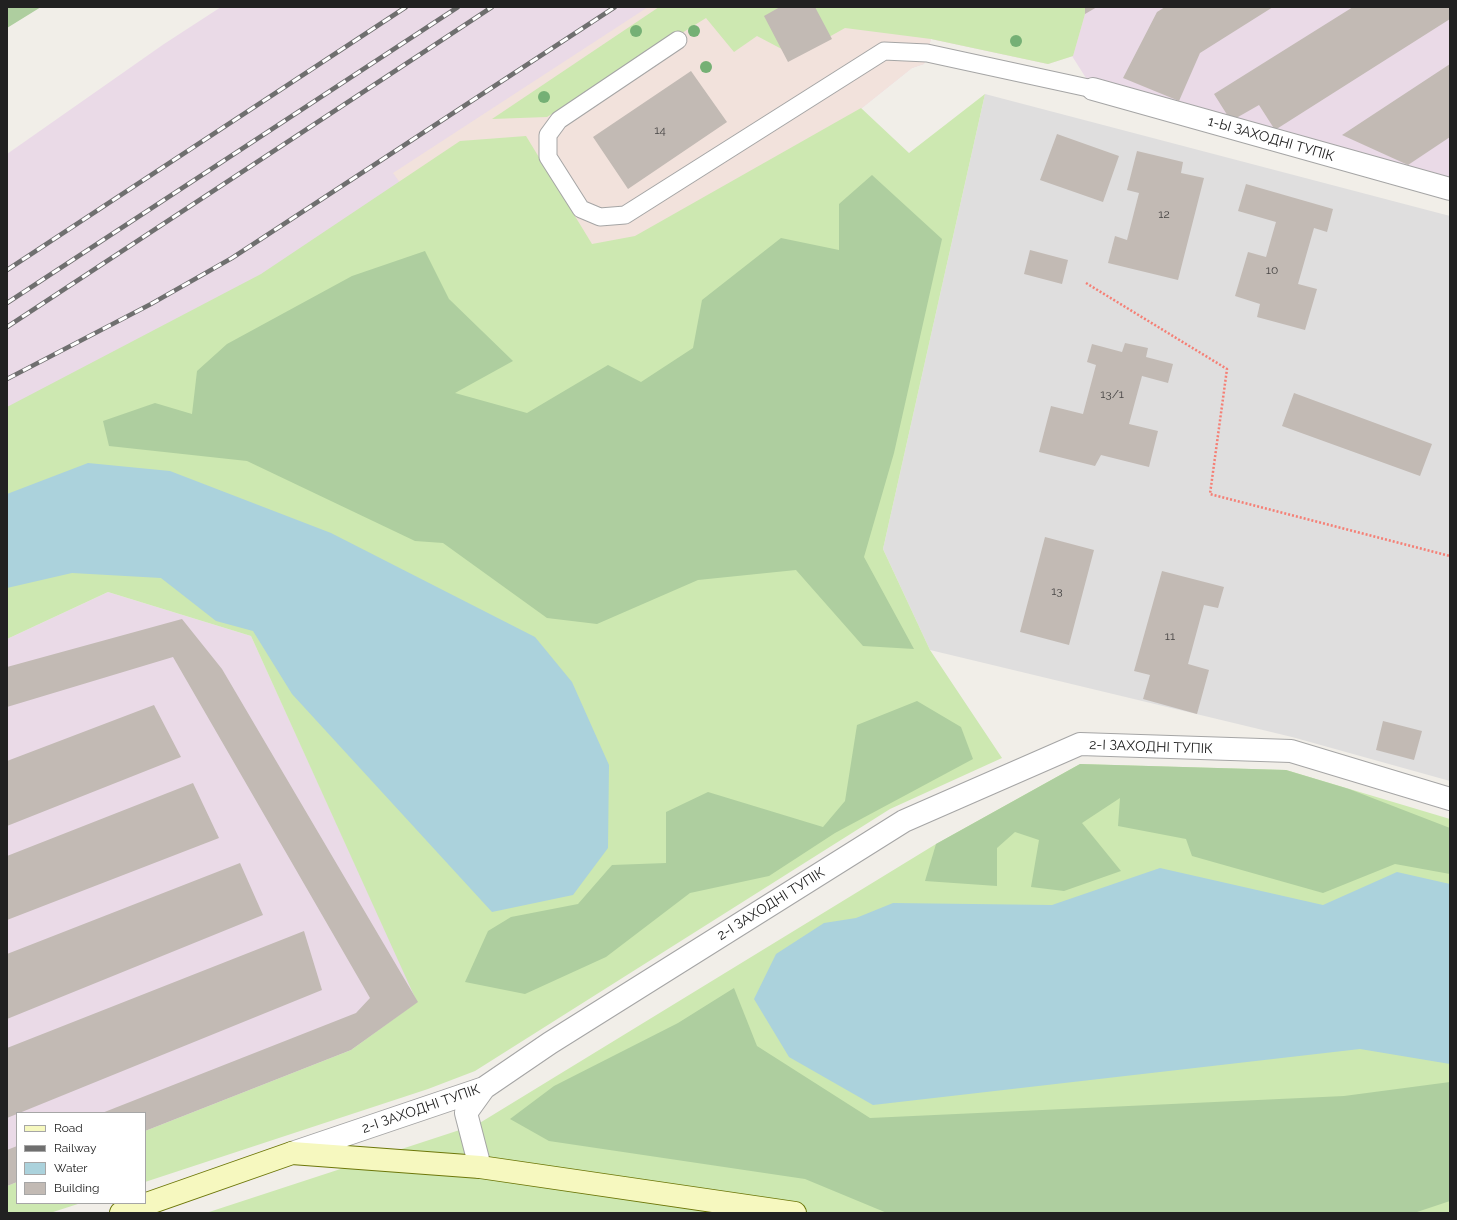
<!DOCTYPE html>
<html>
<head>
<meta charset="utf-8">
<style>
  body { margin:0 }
  #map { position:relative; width:1457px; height:1220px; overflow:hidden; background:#f1eee8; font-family:Raleway,sans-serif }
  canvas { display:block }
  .frame { position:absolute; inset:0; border:8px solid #212121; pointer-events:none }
  .legend { position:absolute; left:16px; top:1112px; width:130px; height:92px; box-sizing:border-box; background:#fff; border:1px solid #a6a6a6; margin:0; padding:5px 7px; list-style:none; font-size:12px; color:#212121 }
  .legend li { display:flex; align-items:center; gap:8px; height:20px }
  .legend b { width:20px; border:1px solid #a6a6a6 }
</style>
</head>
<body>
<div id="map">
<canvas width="1457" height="1220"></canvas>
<div class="frame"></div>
<ul class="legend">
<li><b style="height:5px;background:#f6f8bf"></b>Road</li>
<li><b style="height:5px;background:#6f6f6f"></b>Railway</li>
<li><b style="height:11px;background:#abd2dc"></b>Water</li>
<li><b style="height:11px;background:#c2bab4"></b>Building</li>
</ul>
</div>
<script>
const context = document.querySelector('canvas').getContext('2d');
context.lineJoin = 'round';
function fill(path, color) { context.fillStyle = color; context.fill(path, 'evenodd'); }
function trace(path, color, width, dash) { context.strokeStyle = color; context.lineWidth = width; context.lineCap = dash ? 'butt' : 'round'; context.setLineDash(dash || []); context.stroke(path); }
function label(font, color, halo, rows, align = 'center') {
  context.font = font + ' Raleway,sans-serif'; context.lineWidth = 3; context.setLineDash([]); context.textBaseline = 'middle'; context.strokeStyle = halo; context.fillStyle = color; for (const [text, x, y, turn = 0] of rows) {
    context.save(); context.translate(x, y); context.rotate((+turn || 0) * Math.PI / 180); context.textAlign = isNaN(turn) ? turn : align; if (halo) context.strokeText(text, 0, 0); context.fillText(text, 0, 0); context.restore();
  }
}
fill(new Path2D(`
  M985 94 1450 216V781L1292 737 930 650 883 549Z`), '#dfdede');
fill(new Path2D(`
  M221 7H1450V189L1093 89 1072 56 1048 64 931 39 924 64 912 68 664 266 7 437V154L164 44Z
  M108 592 251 636 418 1002 351 1050 145 1131V1113H17V1182L7 1186V639Z`), '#eadae7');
fill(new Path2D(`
  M648 7H1085V14L1073 56 1048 64 931 39 924 64 912 68 664 266 429 223 393 173Z`), '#f2e2dc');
fill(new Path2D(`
  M659 7H1085V14L1073 56 1048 64 931 39 845 28 795 56 757 36 734 52 706 18 547 117 492 119Z
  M985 94 883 549 930 650 1002 758 890 809 475 1071 428 1089 145 1182V1131L351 1050 417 1002 251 636 108 592 7 639V407L261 274 460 141 526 136 592 244 635 236 861 108 909 153Z
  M1080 764 1286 770 1450 819V1213H206L478 1124 936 844Z
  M17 1182V1203H81L50 1213H7V1186Z`), '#cde8b1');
fill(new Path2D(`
  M7 7H41L7 28Z
  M872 175 942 239 894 453 864 557 914 649 863 646 796 570 698 580 597 624 547 618 443 543 415 541 247 461 109 446 103 421 155 403 192 414 197 371 227 344 352 276 425 251 449 299 513 361 455 393 527 413 608 365 641 382 693 348 702 300 781 238 839 250V204Z
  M917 701 961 727 973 759 835 833 769 876 690 893 606 957 525 994 465 982 488 931 511 917 578 904 612 865 666 863V812L708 792 823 827 845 801 857 725Z
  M1080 764 1286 770 1349 789 1450 828V874L1395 864 1323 893 1192 856 1186 839 1118 826 1120 798 1082 823 1121 871 1064 891 1031 887 1039 840 1015 832 997 848V886L925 881 936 844Z
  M734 988 757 1046 870 1118 1344 1096 1450 1082V1201L1414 1213H887L805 1179 549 1141 510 1119 554 1086 678 1023Z`), '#aece9f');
fill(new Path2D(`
  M88 463 170 471 331 533 535 637 572 682 609 765 608 848 573 895 492 912 292 694 253 631 216 621 161 578 72 573 7 588V494Z
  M1160 868 1323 905 1397 872 1450 884V1064L1360 1049 873 1105 789 1057 754 999 776 954 824 923 856 918 893 903 1052 905Z`), '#abd2dc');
fill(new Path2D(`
  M780 7H815L832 39 788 62 764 16Z
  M1085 7H1097L1085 14Z
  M1165 7H1273L1200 53 1179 101 1123 78 1157 12Z
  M1353 7H1450V19L1275 130 1259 105 1231 121 1214 94Z
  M1450 64V137L1408 165 1342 135Z
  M691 71 727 122 628 189 593 137Z
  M1057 134 1119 156 1103 202 1040 180Z
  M1137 151 1183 162 1181 173 1204 178 1178 280 1108 263 1115 236 1127 240 1139 193 1127 190Z
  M1246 184 1333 209 1327 232 1314 228 1298 284 1317 289 1305 330 1257 317 1260 304 1235 296 1248 252 1266 257 1276 222 1238 211Z
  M1030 250 1068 260 1062 284 1024 274Z
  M1125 343 1148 348 1146 357 1173 364 1168 383 1142 376 1129 424 1158 431 1149 467 1101 455 1095 466 1039 452 1051 406 1083 414 1096 365 1087 362 1092 344 1122 352Z
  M1294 393 1432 444 1420 476 1282 426Z
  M1045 537 1094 550 1069 645 1020 632Z
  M1162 571 1224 587 1218 608 1204 605 1188 664 1209 670 1197 714 1143 699 1150 675 1134 671Z
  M182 619 222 669 418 1002 351 1050 145 1131V1113H102L356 1013 370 998 173 657 7 707V667Z
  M154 705 181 757 7 826V761Z
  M1383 721 1422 731 1414 760 1376 750Z
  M193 783 219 838 7 920V856Z
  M240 863 263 915 7 1019V954Z
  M304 931 322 990 7 1118V1048Z
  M17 1146V1182L7 1186V1150Z`), '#c2bab4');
const lane = new Path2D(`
  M678 40 559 120 548 135V157L581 209 600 217 625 215 884 51 927 53 1093 89`);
const street = new Path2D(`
  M1093 89 1450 189
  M292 1153 484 1088 550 1043 904 821 1080 744 1291 751 1450 799
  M480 1167 466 1113 484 1088`);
const secondary = new Path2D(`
  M121 1213 292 1153 480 1167 795 1213`);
trace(lane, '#a5a5a5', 19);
trace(street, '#a5a5a5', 24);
trace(secondary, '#6d7709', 24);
trace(new Path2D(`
  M1086 283 1227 369 1210 494 1450 556`), '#f57f75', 2.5, [2, 2]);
trace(lane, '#fff', 17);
trace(street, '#fff', 22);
trace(secondary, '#f6f8bf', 22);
const rail = new Path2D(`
  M7 270 406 7
  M7 303 458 7
  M7 327 492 7
  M7 379 151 304 232 258 615 7`);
trace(rail, '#6f6f6f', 4.5);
trace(rail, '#fff', 3, [9]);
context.fillStyle = '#75b075';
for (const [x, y] of [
  [636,31],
  [694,31],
  [1016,41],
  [706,67],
  [544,97]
]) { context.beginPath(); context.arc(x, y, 6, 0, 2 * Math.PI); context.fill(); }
label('12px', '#494746', null, [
  ["14",660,130],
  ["12",1164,214],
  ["10",1272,270],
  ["13/1",1112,394],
  ["13",1057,591],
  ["11",1170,636]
]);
label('14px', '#212121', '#fff', [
  ["1-Ы ЗАХОДНІ ТУПІК",1271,139,16],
  ["2-І ЗАХОДНІ ТУПІК",1151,747,2],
  ["2-І ЗАХОДНІ ТУПІК",771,904,-32],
  ["2-І ЗАХОДНІ ТУПІК",421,1109,-19]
]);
</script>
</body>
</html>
